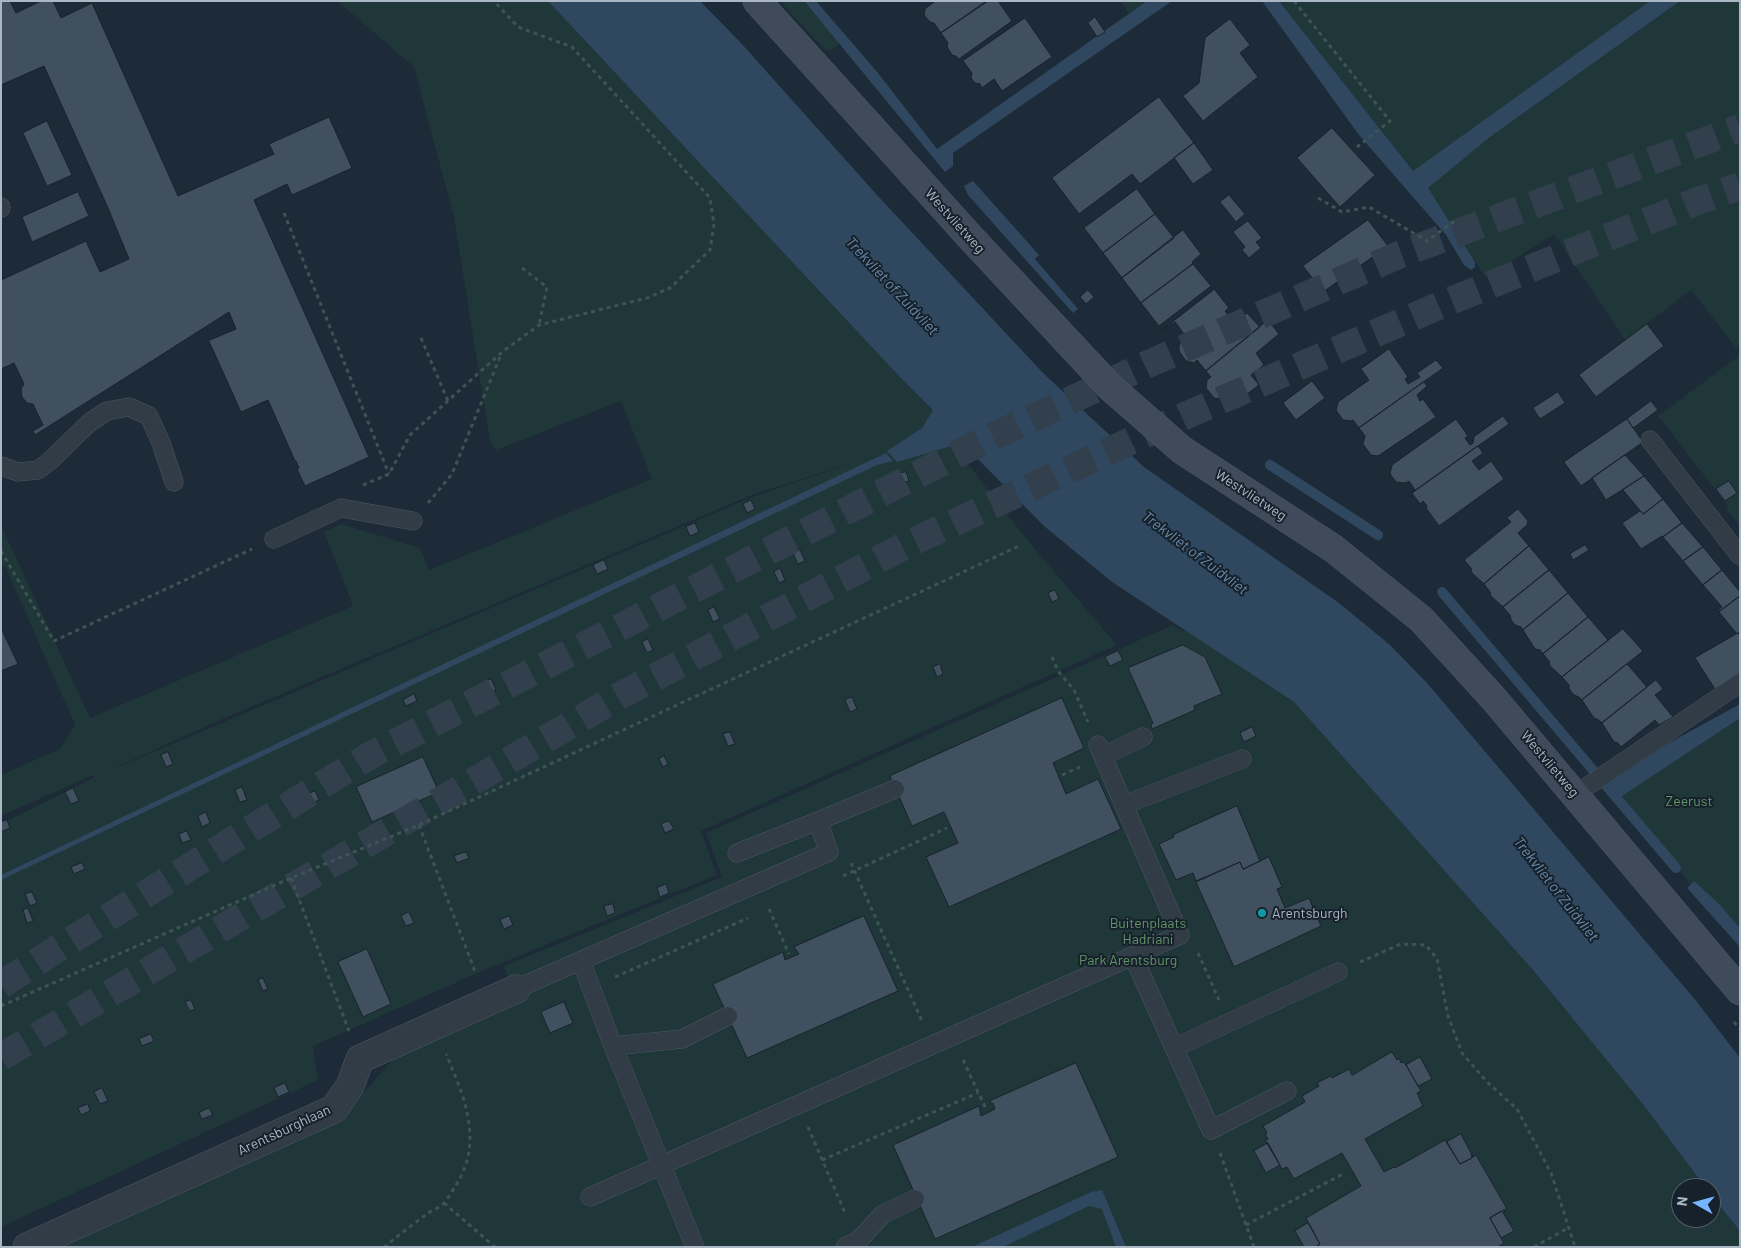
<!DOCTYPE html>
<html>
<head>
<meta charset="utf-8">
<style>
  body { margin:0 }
  #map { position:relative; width:1741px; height:1248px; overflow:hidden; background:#1d2a37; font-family:Barlow,sans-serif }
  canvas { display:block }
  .frame { position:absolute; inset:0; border:2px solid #aab7c5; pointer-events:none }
  .north { position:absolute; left:1671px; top:1178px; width:50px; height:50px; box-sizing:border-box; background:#17212b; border:1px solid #525d69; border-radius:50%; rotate:277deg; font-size:14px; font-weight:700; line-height:20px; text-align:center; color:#aab7c5 }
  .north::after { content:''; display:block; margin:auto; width:18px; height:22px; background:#75b6ff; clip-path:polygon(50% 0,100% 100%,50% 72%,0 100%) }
</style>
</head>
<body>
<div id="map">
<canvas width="1741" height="1248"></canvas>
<div class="frame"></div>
<div class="north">N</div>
</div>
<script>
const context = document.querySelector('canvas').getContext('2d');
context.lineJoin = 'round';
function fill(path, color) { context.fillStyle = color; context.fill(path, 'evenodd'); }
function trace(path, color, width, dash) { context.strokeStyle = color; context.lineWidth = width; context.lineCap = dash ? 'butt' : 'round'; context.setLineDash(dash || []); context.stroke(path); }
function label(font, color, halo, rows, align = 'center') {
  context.font = font + ' Barlow,sans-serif'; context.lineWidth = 4; context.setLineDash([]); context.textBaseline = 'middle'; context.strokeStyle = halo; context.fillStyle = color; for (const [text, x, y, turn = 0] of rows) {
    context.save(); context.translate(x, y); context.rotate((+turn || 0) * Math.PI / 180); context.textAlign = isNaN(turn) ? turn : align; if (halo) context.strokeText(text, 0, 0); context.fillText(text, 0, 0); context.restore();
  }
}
fill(new Path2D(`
  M337 1H548L898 375 934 410 922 428 888 451 943 432 1029 542 1117 645 701 831 717 875 489 968 313 1046 318 1080 1 1227V824L95 777 93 775 1 816V775L60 749 75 725 5 566H1V525L90 718 353 606 324 532 341 524 420 548 429 570 652 479 621 401 496 450 490 441 454 218 414 67ZM861 460 752 497 104 773 218 721 752 495Z
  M780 1H803L840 43 832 50H825Z
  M1121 1H1147L1129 14Z
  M1279 1H1650L1413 171Z
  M1680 1H1740V345L1736 348 1691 290 1625 340 1554 234 1486 278 1427 188 1490 137Z
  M1740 355V526L1728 512 1727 505 1658 416Z
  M1173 625 1181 631 1186 630 1294 702 1533 970 1645 1107 1706 1188H1681V1218H1711V1195L1740 1231V1247H53L342 1110 364 1092 397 1055 501 1008 500 981 508 977 504 966 722 877 706 833Z
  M1740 705V947L1615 789Z`), '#1f3738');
fill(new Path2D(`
  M548 1H700L741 43 877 195 1043 373 1144 467 1339 603 1390 645 1427 683 1697 1002 1740 1058V1231L1711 1195V1188H1706L1645 1107 1533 970 1294 702 1112 582 1044 526 962 443 897 462 887 451 922 428 933 410 898 375Z
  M804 1H816L878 73 937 149 1147 1H1172L953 153V166L945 172Z
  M1262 1H1279L1413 171 1650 1H1680L1490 137 1428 188 1475 262V267L1471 270 1464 265 1446 235 1359 135Z
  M973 181 1039 255 1035 259 1078 309 1073 313 968 195 964 186Z
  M886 453 893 461 877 465 1 880V875Z
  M1740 704V718L1616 800 1604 786 1669 743Z
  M1694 881 1719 904 1740 928V947L1687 888Z
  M1102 1190 1126 1247H1116L1102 1209 1089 1206 1003 1247H972L1091 1192Z`), '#2f4860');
trace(new Path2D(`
  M1270 465 1378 535
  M1442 592 1676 868`), '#2f4860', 10);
const building = new Path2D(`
  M1 1H10L16 13 41 1H53L61 18 92 3 178 196 274 154 269 144 329 117 352 168 292 195 287 184 254 200 369 457 305 486 297 469 299 468 296 461H295L268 400 241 412 208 339 210 340 236 329 229 312 35 435 33 431 43 425 33 404 27 403 22 397 21 389 24 384 14 363 1 369V280L86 241 100 272 129 259 108 208 44 66 1 85Z
  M936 1H988L941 33 934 23 930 22 924 15 925 9Z
  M987 1H998L1012 21 959 59 956 56 952 55 947 47 948 43 941 33Z
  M1095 17 1105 32 1097 37 1088 23Z
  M1025 18 1052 57 1002 91 994 79 982 88 980 84 975 83 971 78 972 73 963 61Z
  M1230 19 1250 45 1240 53 1258 77 1203 121 1183 96 1199 83 1205 38Z
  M1159 97 1194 143 1140 184 1132 174 1079 214 1052 178Z
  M47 121 72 175 47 186 23 133Z
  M1332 128 1375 175 1340 207 1297 158Z
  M1194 143 1213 170 1193 184 1174 158Z
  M1137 189 1155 214 1103 253 1084 228Z
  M78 192 89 216 32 242 22 217Z
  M1229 195 1245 214 1236 222 1220 202Z
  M1155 214 1174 238 1122 278 1103 253Z
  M1368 220 1388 246 1323 292 1303 266Z
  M1248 221 1262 238 1256 242 1261 248 1249 258 1242 250 1245 247 1233 232Z
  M1183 230 1201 254 1192 262 1193 264 1141 303 1122 278Z
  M1193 264 1211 286 1159 326 1141 303Z
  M1224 282V283L1215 290 1229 308 1225 311 1235 324 1247 313 1260 327 1206 371 1197 360 1194 363 1186 361 1179 351V345L1187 338 1175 322 1162 330Z
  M1088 290 1094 297 1086 304 1080 297Z
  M1268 320 1279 334 1256 353 1264 365 1251 375 1259 385 1242 398 1234 388 1221 399 1214 398 1206 388 1207 380 1211 377 1206 371Z
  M1647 324 1664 346 1596 397 1579 375Z
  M1389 349 1408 377 1405 379 1408 384 1420 377 1417 373 1436 360 1443 368 1359 428 1353 420 1351 421 1343 420 1336 410 1338 402 1369 380 1361 369Z
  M1312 381 1325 398 1296 420 1283 403Z
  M1424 382 1427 386 1417 395 1420 401 1423 399 1436 417 1378 456 1371 455 1363 444 1365 436 1359 428Z
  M1558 392 1565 403 1540 419 1533 408Z
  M1651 401 1658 410 1633 428 1627 419Z
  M1503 416 1509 424 1412 493 1411 492 1415 490 1409 481 1405 483 1396 482 1390 474 1392 465 1456 419 1468 436 1465 438 1470 445 1473 443 1474 437Z
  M1627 419 1643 442 1581 486 1564 462Z
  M1478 446 1483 453 1472 461 1479 470 1491 461 1504 479 1439 526 1426 508 1427 506 1423 501 1420 504 1412 493Z
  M1625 455 1644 476 1606 500 1592 478Z
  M906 472 909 481 899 484 896 474Z
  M1644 476 1663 499 1643 514 1623 490Z
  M1729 481 1737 493 1725 501 1716 489Z
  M1663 499 1682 523 1663 537 1662 536 1641 549 1622 523 1640 511 1643 514Z
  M751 500 755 509 747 513 743 504Z
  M1518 509 1528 521 1527 525 1518 533 1529 546 1484 584 1472 573 1471 568 1464 560 1511 522 1507 518Z
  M695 523 699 532 690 536 686 527Z
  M935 523 938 528 928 532 927 527Z
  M1682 523 1703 547 1683 561 1663 537Z
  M1585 545 1589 550 1573 560 1570 554Z
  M1529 546 1549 570 1503 607 1491 596 1490 592 1484 584Z
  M1703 547 1722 570 1703 585 1683 561Z
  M800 550 805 561 798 564 793 553Z
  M604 560 608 569 597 574 593 565Z
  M780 568 785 580 779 583 774 572Z
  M1549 570 1568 593 1523 630 1521 627 1515 625 1511 620 1510 615 1503 607Z
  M1722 570 1740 592V596L1719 612 1718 610 1722 607 1703 585Z
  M1055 590 1059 599 1052 602 1048 593Z
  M1568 593 1588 617 1543 654 1540 650 1535 649 1523 630Z
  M1740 596V632L1737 634 1719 612Z
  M714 607 720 619 713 622 708 610Z
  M1588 617 1608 640 1562 677 1550 666 1549 661 1543 654Z
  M1 628 18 664 1 671Z
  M1623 629 1643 651 1582 700 1579 697 1574 695 1569 689V685L1562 677Z
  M1740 632V673L1715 689 1695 658Z
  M648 639 653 650 647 653 642 642Z
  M1183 645 1205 657 1222 694 1194 706 1195 710 1152 729 1151 725 1153 723 1128 668Z
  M1118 651 1123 660 1110 666 1105 657Z
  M940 664 943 674 937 677 933 667Z
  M1627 664 1647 687 1602 723 1599 720 1594 718 1582 700Z
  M491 679 496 690 489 693 485 682Z
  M1656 680 1663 689 1655 695 1673 717 1659 725 1655 720 1621 747 1618 743 1614 742 1602 723Z
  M414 694 417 701 406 706 403 700Z
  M852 697 857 709 850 712 845 700Z
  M1062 698 1084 748 1053 763 1066 794 1098 779 1121 829 949 907 926 857 958 843 944 812 912 826 890 776Z
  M1252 727 1256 736 1244 742 1240 733Z
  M730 732 735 744 728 746 723 734Z
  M168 752 173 764 166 767 161 755Z
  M664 756 668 764 663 767 659 759Z
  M423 757 439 792 372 822 356 787Z
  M242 787 247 800 240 802 235 790Z
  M73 788 79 801 71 804 65 792Z
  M315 791 319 800 310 804 306 795Z
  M1237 806 1260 861 1243 869 1240 862 1196 881 1193 873 1176 880 1159 844 1174 837 1173 835Z
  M206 812 210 823 202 827 198 816Z
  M7 820 10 828 1 832V822Z
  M669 821 674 829 665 833 661 824Z
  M187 831 191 840 182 843 179 834Z
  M466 852 469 858 457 863 454 856Z
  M1269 857 1282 887 1277 889 1285 908 1309 898 1321 926 1234 967 1196 882 1240 862 1243 869Z
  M82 863 85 869 74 874 71 867Z
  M666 884 669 893 660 897 657 888Z
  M32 892 37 903 30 906 25 894Z
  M613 904 615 913 607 916 604 906Z
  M28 908 33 921 27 923 23 910Z
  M409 912 414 923 406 926 401 916Z
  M509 916 513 925 504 929 500 920Z
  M864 916 898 991 747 1058 713 984 783 952 785 960 799 954 794 947Z
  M367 949 391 1004 363 1017 338 962Z
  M263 978 268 989 263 991 258 980Z
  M191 1000 195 1009 190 1011 185 1002Z
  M564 1002 573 1023 550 1033 541 1012Z
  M151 1034 154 1041 142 1046 139 1039Z
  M1392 1052 1397 1060 1399 1058 1401 1063 1404 1062 1406 1065 1421 1091 1417 1093 1423 1106 1365 1139 1384 1172 1394 1167 1395 1168 1445 1140 1460 1164 1472 1158V1155L1473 1157 1476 1155 1507 1209 1503 1210 1505 1212 1503 1213 1502 1211 1490 1218 1504 1243 1498 1247H1315L1320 1244 1306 1218 1361 1186 1342 1153 1294 1179 1287 1167 1282 1169 1265 1140 1268 1139 1265 1134 1267 1133 1263 1126 1305 1102 1302 1096 1319 1086 1317 1083 1330 1076 1332 1078 1349 1069 1352 1075Z
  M1420 1057 1432 1079 1418 1086 1406 1065Z
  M1076 1063 1118 1157 935 1239 893 1145 979 1106 981 1116 995 1109 993 1103 991 1104 990 1101Z
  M285 1083 289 1092 278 1097 274 1088Z
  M102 1088 108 1101 100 1104 94 1092Z
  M88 1104 90 1111 81 1115 78 1108Z
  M209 1108 213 1115 202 1119 199 1113Z
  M1461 1134 1472 1155V1158L1460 1164 1447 1142Z
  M1268 1143 1280 1165 1266 1173 1254 1151Z
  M1502 1211 1514 1231 1501 1238 1490 1218Z
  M1308 1223 1320 1244 1315 1247H1304L1295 1231Z`);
fill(building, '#40505f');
trace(building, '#19232d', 1);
trace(new Path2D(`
  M1 985 60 947 369 756 977 444 1146 365 1401 254 1740 128
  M1 1057 623 694 906 545 1187 415 1443 304 1698 201 1740 186`), '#323f4c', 28, [28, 14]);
const lane = new Path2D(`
  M1 207V208
  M1650 440 1740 556
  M1 466 18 472 38 470 51 460 89 423 107 411 129 407 149 416 161 443 174 482
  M274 539 341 508 413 521
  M1103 756 1143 737
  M1576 794 1740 683
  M1124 805 1242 759
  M737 853 818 821
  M1133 956 1211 1130 1287 1091
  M581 961 613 1046 695 1247
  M516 989 829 852 818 821 895 789
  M613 1046 682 1039 728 1016
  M1174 1048 1338 972
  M590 1197 1180 935 1098 745
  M845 1247 858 1241 883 1214 915 1199`);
const street = new Path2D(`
  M27 1247 334 1109 350 1086 360 1059 516 989`);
const secondary = new Path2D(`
  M757 1 971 238 1110 387 1182 450 1334 549 1421 619 1494 699 1740 991`);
trace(lane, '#4c5762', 19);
trace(street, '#4c5762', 29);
trace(secondary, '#4c5762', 29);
trace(new Path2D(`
  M1294 1 1390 121 1357 147
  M1318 198 1342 212 1369 207 1427 241 1457 219
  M284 213 389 474
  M522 268 547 287 539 325
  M421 338 448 401
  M363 485 389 474 410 435 502 352 539 325 647 298 670 288 710 250 714 224 710 198 572 47 518 27 494 1
  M428 503 452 474 501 355
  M1 551 54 641 252 549
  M1052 657 1058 671 1074 690 1088 722
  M1062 775 1080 767
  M419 825 476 974
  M851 863 922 1021
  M843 876 947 828
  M291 878 349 1031
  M769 909 789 954
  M1198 953 1219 1000
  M1360 962 1401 944 1426 945 1437 959 1448 1016 1462 1053 1487 1082 1517 1109 1551 1173 1575 1247
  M615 977 748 918
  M1 1006 291 878 419 825 1019 546
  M1734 1022 1740 1029
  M963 1060 986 1109
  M808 1127 846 1215
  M1220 1153 1254 1247
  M822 1160 978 1093
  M444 1203 495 1247
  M1246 1225 1343 1174
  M384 1247C398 1236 413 1224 427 1214 432 1210 439 1208 443 1204 448 1199 452 1191 456 1185 484 1141 464 1096 446 1054
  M1534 1247 1568 1228`), '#3d5455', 3, [4, 4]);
trace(lane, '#313c47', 18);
trace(street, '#313c47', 28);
trace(secondary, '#3f4b5a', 28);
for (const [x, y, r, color] of [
  [1262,913,5,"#0f9aa8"]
]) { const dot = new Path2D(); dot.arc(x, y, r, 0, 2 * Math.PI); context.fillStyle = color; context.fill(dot); trace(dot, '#17212b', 2); }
label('14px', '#aab7c5', '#17212b', [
  ["Westvlietweg",955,221,48],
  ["Westvlietweg",1251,495,33],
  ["Westvlietweg",1550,764,50],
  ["Arentsburghlaan",284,1130,-25]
]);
label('14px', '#619669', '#17212b', [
  ["Zeerust",1689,801],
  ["Buitenplaats",1148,923],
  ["Hadriani",1148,939],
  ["Park Arentsburg",1128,960]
]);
label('14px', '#aab7c5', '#17212b', [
  ["Arentsburgh",1272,913]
], 'left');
label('italic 15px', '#688bab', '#17212b', [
  ["Trekvliet of Zuidvliet",892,286,47],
  ["Trekvliet of Zuidvliet",1195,553,37],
  ["Trekvliet of Zuidvliet",1556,889,52]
]);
</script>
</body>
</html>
